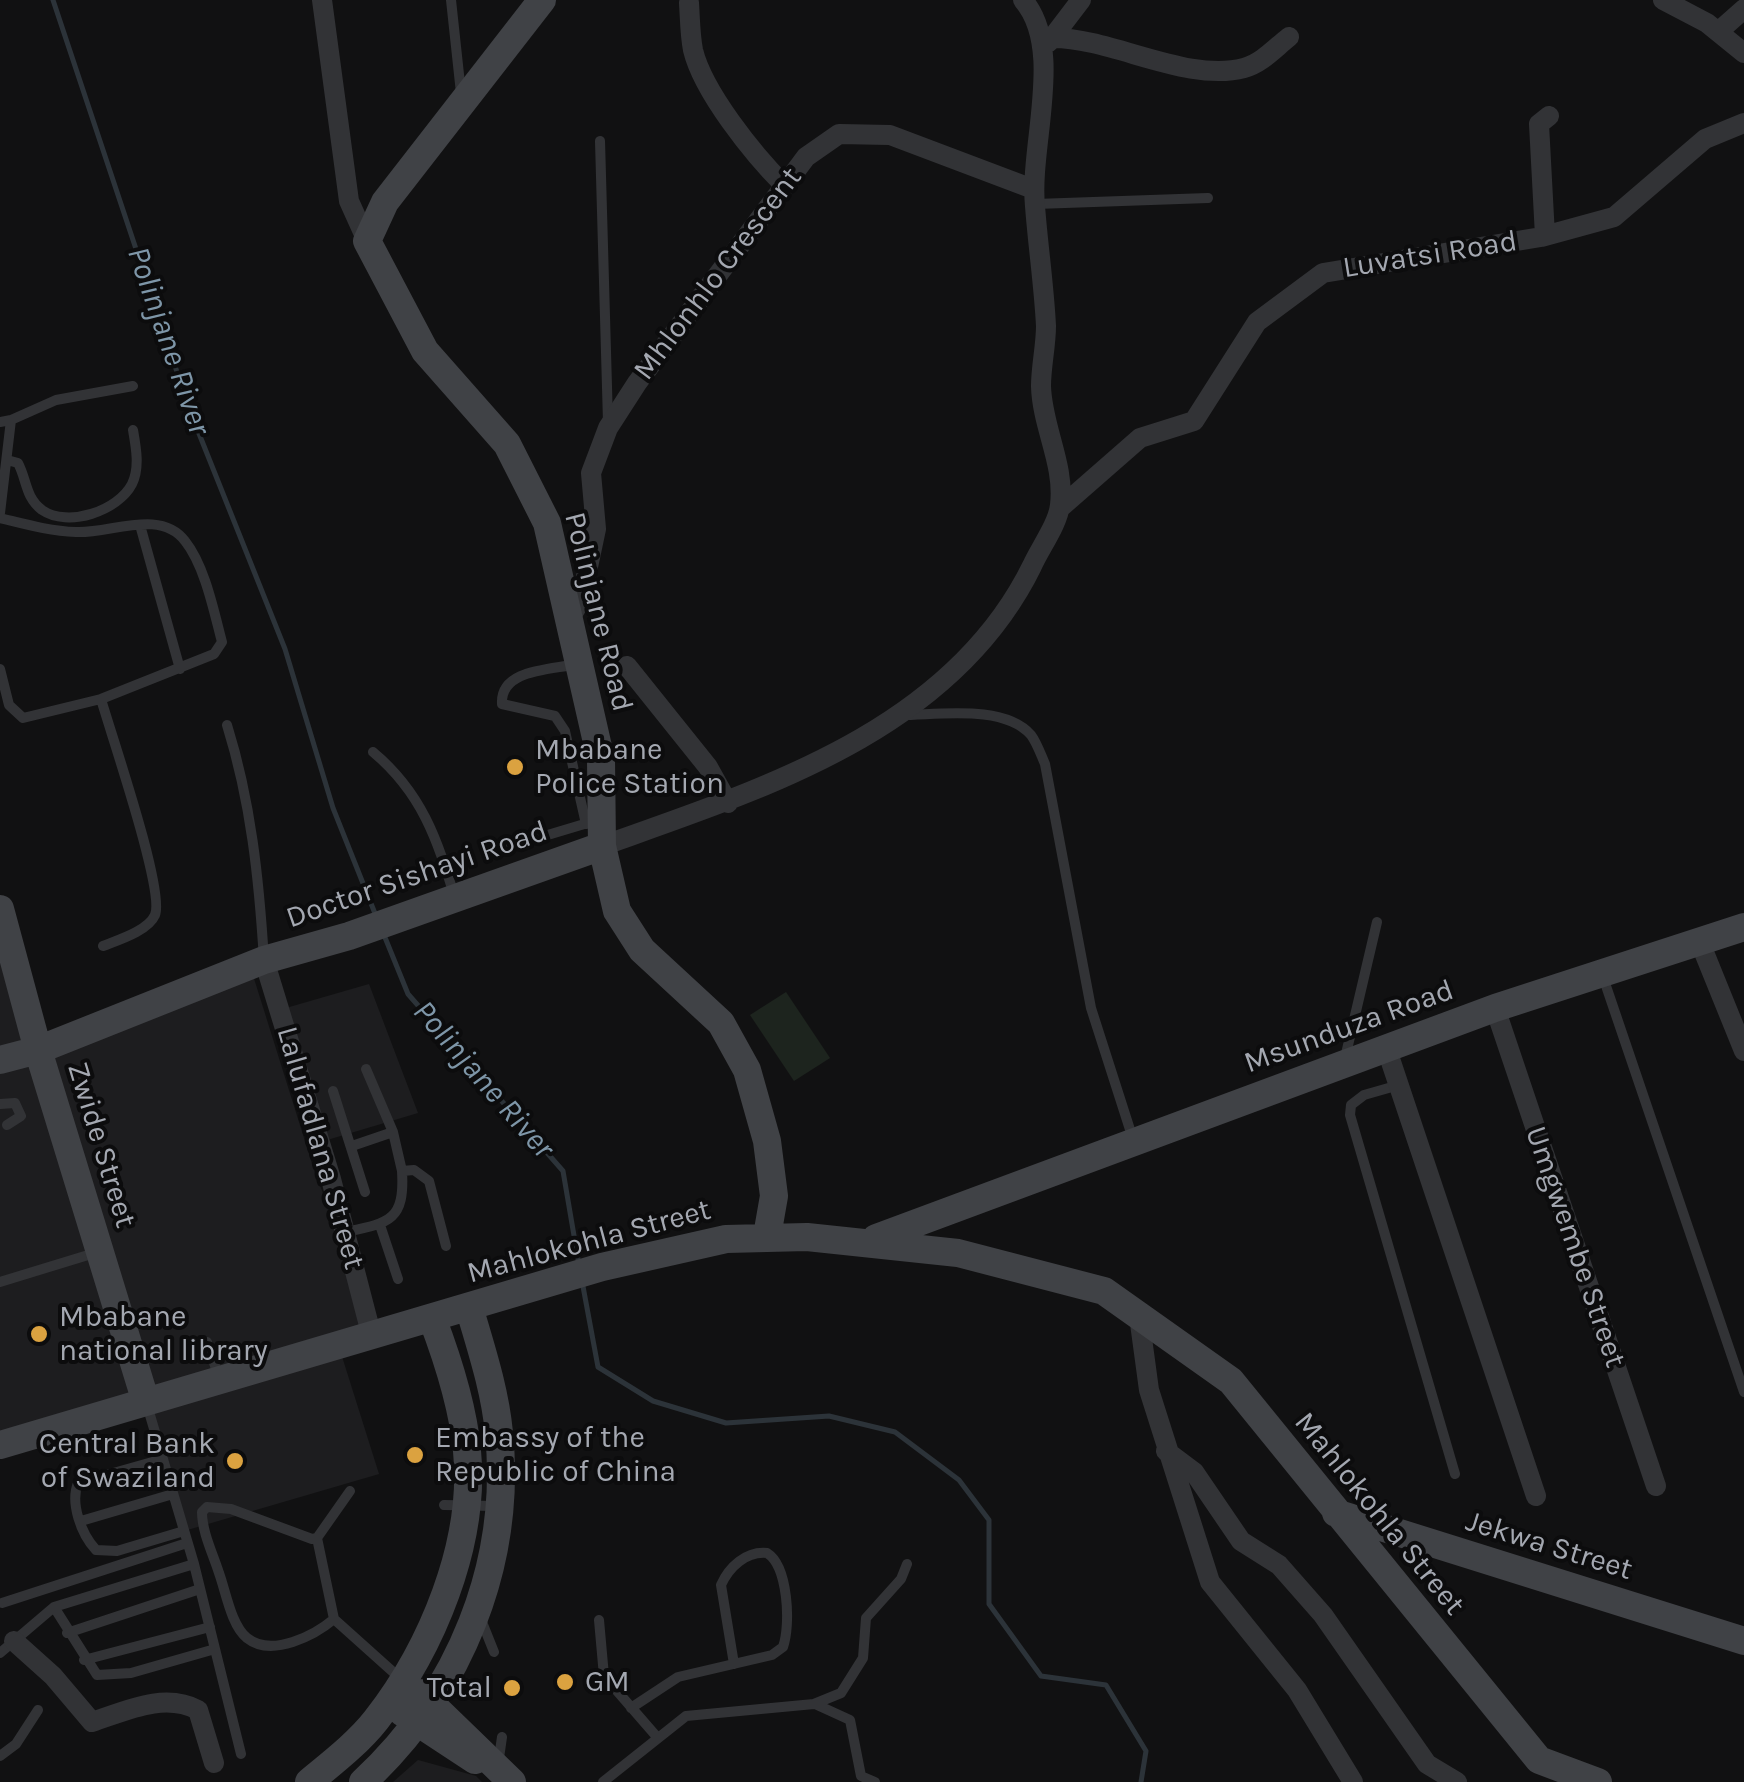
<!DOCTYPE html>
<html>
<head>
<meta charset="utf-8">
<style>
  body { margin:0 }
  canvas { display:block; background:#111112 }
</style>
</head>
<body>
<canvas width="1744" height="1782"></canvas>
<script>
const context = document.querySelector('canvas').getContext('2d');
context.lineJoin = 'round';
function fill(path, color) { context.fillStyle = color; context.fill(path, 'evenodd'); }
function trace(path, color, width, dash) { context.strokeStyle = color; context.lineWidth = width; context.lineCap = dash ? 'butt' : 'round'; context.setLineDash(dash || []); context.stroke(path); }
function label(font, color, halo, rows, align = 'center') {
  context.font = font + ' Karla,sans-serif'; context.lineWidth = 8; context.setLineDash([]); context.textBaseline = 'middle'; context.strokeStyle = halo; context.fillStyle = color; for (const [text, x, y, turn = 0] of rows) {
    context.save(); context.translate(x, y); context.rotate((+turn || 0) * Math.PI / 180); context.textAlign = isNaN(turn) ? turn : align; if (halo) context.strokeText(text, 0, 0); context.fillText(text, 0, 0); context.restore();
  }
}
fill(new Path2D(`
  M0 909 38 1050 251 969 314 1170 352 1269 364 1339 339 1347 379 1474 184 1531 145 1399 0 1445Z
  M369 984 418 1113 327 1140 286 1008Z
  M418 1760 476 1776 482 1782H393Z`), '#1d1d1f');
fill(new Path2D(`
  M786 992 830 1058 794 1081 750 1015Z`), '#1d241e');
trace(new Path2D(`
  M53 0 190 411 285 649 333 808 376 916
  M384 935 408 994 563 1171 579 1265
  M582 1281 598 1367 653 1401 726 1423 829 1416 895 1432 959 1480 989 1520V1604L1041 1676 1106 1685 1146 1751 1141 1782`), '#2c3339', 5);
trace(new Path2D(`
  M451 0 461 93
  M600 141 608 422
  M1036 204 1208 198
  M11 420 56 400 133 386
  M0 422 11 420 0 513
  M7 460 18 463C27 480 25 497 42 510 68 528 118 511 132 484 140 468 136 447 133 430
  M0 518C25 524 49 531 76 532 110 534 160 508 185 541 205 566 214 612 222 642L214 654 101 699 23 718 9 705 0 669
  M140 525 180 669
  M577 664C550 670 500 669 502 704L555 716 565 731 586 824
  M101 699C111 734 165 891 155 915 148 931 118 940 103 946
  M901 715C938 715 1004 704 1031 735 1037 743 1041 755 1045 764L1091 1008 1133 1139
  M227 725C251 802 259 879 264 960
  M373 752C422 793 437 839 455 898
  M511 846 591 822
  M1603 977 1744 1392
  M1345 1058 1377 922
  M366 1069 393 1132 402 1171
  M1399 1085 1364 1095 1351 1105 1350 1115 1455 1474
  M333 1091 365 1192
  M0 1104 15 1103 21 1116 7 1125
  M352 1146 393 1132
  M380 1225 398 1279
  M345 1232C389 1223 405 1221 402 1171L414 1170 429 1181 446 1246
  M0 1282 98 1252
  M207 1342 219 1378
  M147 1405 194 1564 241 1754
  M163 1459 78 1483C70 1503 81 1534 96 1550L117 1551 184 1531
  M444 1505 494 1506
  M81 1521 173 1494
  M317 1538 334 1619 402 1680
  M2 1603 187 1543
  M54 1607 97 1675 131 1673 215 1649
  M480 1617 494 1652
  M334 1619C315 1635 272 1658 247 1638 231 1625 226 1592 219 1573 213 1554 202 1532 202 1512L207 1507 231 1509 312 1539 317 1538 350 1491
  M599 1620 604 1676 657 1737
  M67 1633 200 1589
  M0 1653 54 1607 194 1564
  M84 1660 210 1627
  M815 1704 850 1720 861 1776 875 1782
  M631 1708 678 1677 772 1655 783 1647C791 1624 788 1566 767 1553 746 1551 729 1567 721 1585L734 1664
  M0 1756 16 1744 38 1710
  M498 1765 502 1737
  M603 1782 686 1716 814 1704 841 1693 863 1658 866 1618 901 1579 907 1564`), '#323336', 10);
trace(new Path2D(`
  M322 0 349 201 367 241
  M1663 0 1707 23 1744 53
  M689 3C690 18 690 35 693 50 703 92 754 155 784 185
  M1718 32 1744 9
  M1053 38C1112 38 1187 83 1244 68 1262 63 1275 48 1289 37
  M1049 42 1081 0
  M1545 236 1539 124 1549 116
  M1060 508 1140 438 1194 421 1257 322 1323 273 1541 237 1614 217 1705 139 1744 123
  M568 621 581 600 596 529 591 473 608 428 637 383 806 157 839 134 890 135 1033 189
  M627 666 708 767 728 803
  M602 846C762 789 951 731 1032 566 1040 548 1058 524 1060 505 1065 464 1042 427 1041 386 1041 366 1046 346 1046 326 1044 286 1038 246 1035 206 1029 145 1065 49 1023 0
  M1699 940 1744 1051
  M264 960 331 1179 372 1337
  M1495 1008 1656 1486
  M1386 1047 1536 1496
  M1139 1316 1149 1390 1210 1582 1297 1690 1353 1782
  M1166 1451 1194 1472 1241 1541 1279 1565 1323 1615 1427 1764 1457 1782
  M14 1641 53 1676 92 1722C126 1711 164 1692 198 1710L214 1763`), '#323336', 20);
trace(new Path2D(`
  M542 0 385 202 367 241 425 351 507 444 547 523 601 760 602 846 617 911 642 950 721 1023 747 1070 767 1141 774 1196 767 1236
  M0 909 38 1050 145 1399
  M0 1060 38 1050 264 960 349 936 602 846
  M876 1238 1495 1008 1744 927
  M0 1445 602 1267 726 1239 807 1237 958 1253 1104 1291 1231 1381 1539 1760 1598 1782
  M1336 1513 1744 1641
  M420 1693 512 1782
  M402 1712 475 1760
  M309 1782C332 1763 358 1743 376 1720 432 1648 476 1543 467 1451 463 1406 448 1360 432 1318
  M363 1782C460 1692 512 1564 499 1433 495 1390 481 1348 469 1307`), '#404246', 28);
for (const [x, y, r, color] of [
  [515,767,10,"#dba240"],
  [39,1334,10,"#dba240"],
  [415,1455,10,"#dba240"],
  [235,1461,10,"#dba240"],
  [565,1682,10,"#dba240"],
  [512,1688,10,"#dba240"]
]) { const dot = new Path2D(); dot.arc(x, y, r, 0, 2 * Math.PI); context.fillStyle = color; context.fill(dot); trace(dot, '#0c0c0d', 4); }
label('30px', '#a4a8b1', '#0c0c0d', [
  ["Luvatsi Road",1430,255,-9],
  ["Mhlonhlo Crescent",718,274,-53],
  ["Polinjane Road",598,612,76],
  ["Doctor Sishayi Road",417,875,-19],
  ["Msunduza Road",1349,1027,-20],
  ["Zwide Street",101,1145,73],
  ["Lalufadlana Street",320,1148,74],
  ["Mahlokohla Street",589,1242,-15],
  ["Umgwembe Street",1575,1247,71],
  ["Mahlokohla Street",1379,1514,51],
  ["Jekwa Street",1549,1546,17]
]);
label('30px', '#a4a8b1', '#0c0c0d', [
  ["Mbabane",535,750],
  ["Police Station",535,784],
  ["Mbabane",59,1317],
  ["national library",59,1351],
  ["Embassy of the",435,1438],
  ["Republic of China",435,1472],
  ["Central Bank",215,1444,"right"],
  ["of Swaziland",215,1478,"right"],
  ["GM",585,1682],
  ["Total",492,1688,"right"]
], 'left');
label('italic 32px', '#7e96a8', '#0c0c0d', [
  ["Polinjane River",168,341,71],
  ["Polinjane River",483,1080,49]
]);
</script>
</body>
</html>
